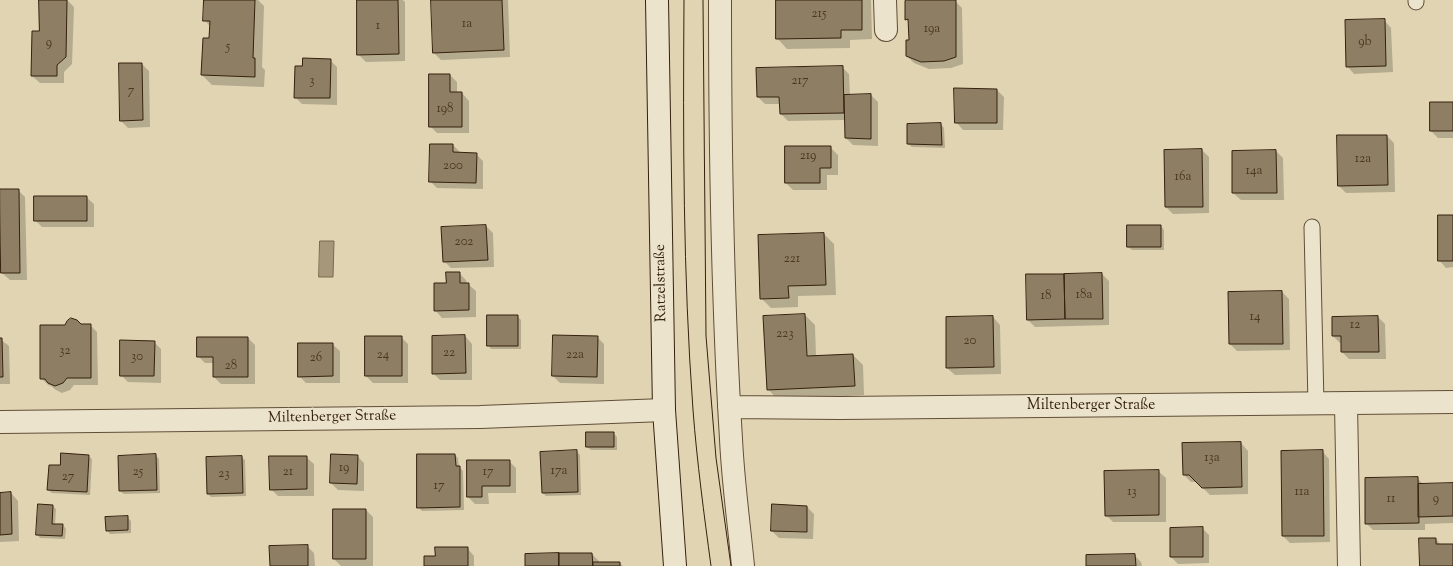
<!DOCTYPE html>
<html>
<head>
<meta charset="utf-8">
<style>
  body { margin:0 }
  canvas { display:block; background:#e1d4b2 }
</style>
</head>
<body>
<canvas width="1453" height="566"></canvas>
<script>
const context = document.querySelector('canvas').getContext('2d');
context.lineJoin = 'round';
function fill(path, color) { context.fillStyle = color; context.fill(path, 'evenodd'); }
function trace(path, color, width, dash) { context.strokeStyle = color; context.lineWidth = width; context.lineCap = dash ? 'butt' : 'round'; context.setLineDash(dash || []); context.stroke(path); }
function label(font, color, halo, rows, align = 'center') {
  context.font = font + ' "Sorts Mill Goudy",serif'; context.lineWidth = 4; context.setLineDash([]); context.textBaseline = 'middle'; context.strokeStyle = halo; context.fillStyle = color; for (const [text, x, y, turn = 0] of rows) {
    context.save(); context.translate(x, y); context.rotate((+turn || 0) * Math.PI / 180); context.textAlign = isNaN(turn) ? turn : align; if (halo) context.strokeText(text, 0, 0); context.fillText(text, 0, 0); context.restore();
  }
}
const water = new Path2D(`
  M320 241H334L333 277H319Z`);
fill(water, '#a7977a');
trace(water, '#79684f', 1);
fill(new Path2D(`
  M40 0H67L74 7 72 64 64 72V83H40L32 76 40 32Z
  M205 0H258L264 6 262 67 265 70 264 87 212 85 202 75 204 39H210L211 27 204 20Z
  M358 0H403L405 2V61L366 62 358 54Z
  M432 0H508L510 57 441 60 434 53Z
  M777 0H871L872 39 850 40V48L787 49 777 38Z
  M910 0H954L962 8 963 64 951 68 929 69 914 63 907 56 910 41 909 22 906 19Z
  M1384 20 1391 28 1393 72 1354 74 1347 66Z
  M330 60 337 67V105L302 104 295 97 303 67Z
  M142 64 149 71 150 127 128 128 121 121Z
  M842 67 849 74 850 96 871 95 878 102V146L853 145 846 138 845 120 788 121 781 114 780 104H765L758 97Z
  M450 75 457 82V93H462L469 101V133H437L430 126Z
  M997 90 1004 97 1003 130H963L956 122Z
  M1453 103V138H1438L1431 131Z
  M941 124 944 128 945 148 912 147 908 144Z
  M1387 136 1394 143 1395 192 1346 193 1339 186Z
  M453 145 460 152 476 154 483 161V189L437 188 430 181Z
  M831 148 838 155V175H827V190H793L786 183Z
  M1202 150 1209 157V213L1173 214 1166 207Z
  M1276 151 1283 158 1284 200H1241L1233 193V152Z
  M18 190 25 197 27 280H10L2 273Z
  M86 197 94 204V227H42L35 220Z
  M1453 216V267L1446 268 1439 260Z
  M486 226 493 233 494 267 451 268 444 261Z
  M1161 226 1164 230V250H1132L1128 247Z
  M824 234 834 244 836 295 798 296V307L771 308 761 298Z
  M459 273 466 280 467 284H468L476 291V317L442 318 435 310 447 284Z
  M1102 274 1109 281V325L1035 327 1028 320Z
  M1282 292 1289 299 1290 350 1237 351 1230 344Z
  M805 315 815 325 816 357 853 355 863 365 864 395 778 400 768 389Z
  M517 316 521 320V349H491L488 345Z
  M993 317 1000 325 1001 374 955 375 947 368V318Z
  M1378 317 1385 324 1386 359H1349L1342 352V343H1340L1333 336Z
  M81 325H90L97 332 98 385H74L70 390 62 393 56 390 51 386 48 385 41 378Z
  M465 336 472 344V380H440L433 373Z
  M401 337 408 344V383H373L366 376Z
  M597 337 604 344V384L560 383 553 376Z
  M198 338H248L255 345V384H221L214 377V363H205L198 356Z
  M0 339 9 346 10 384H0Z
  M154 342 161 349V383L128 382 121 375Z
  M332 344 340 351V383H306L299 376Z
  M613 433 617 437V450H591L587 447Z
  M1241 443 1248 451V494L1210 495 1197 482H1191L1184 475 1183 444Z
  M576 451 580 455 581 495 546 496 543 493Z
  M1322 451 1329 459 1330 542 1290 543 1283 536Z
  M155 455 159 459 160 493 124 494 120 491 119 456Z
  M455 455 458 458 459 467 463 471 464 510 422 511 418 507Z
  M88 456 92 459 90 495 52 493 48 490 61 466Z
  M357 456 364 463V491L338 490 331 483Z
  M241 457 245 460 246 496 211 497 208 494Z
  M306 457 314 464V496H278L271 489Z
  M509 461 516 468V493H488L489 504H475L468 497Z
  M1158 471 1166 478V522H1113L1106 515Z
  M1417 478 1424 485 1453 484V523L1425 524V530H1373L1366 523Z
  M11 493 18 501 19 541 0 542V494Z
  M53 506 56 509 55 525H63L66 529 65 539 40 538 37 534Z
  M807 507 814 514 813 539 779 538 772 531Z
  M366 510 373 517V566H341L334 559Z
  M127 517 131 521V533L110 534 107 530Z
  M1202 528 1209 535V563L1178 564 1171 557Z
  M1436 539 1441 545H1453V566H1421Z
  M307 546 314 553 315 566H271Z
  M467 548 474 556V566H425Z
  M592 554 599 561V563H620L623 566H526Z
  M1134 555 1141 562 1142 566H1087Z`), '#0003');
const building = new Path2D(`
  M39 0H67L66 57 57 65V76H31L32 31H39Z
  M204 0H255L253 58H255V77L201 75 203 38H209L210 21H203Z
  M357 0H398L399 54 357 55Z
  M431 0H502L504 50 433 53Z
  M776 0H862V30H841V38L776 39Z
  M907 0H956V57L944 61 921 62 906 56V40H909L908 19 905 20V1Z
  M1385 19 1386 66 1346 67 1345 20Z
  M303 58 331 59 330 98H294L295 66H302Z
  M119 63H142L143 120 120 121Z
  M843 66 844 113 780 114 779 97H757L756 68Z
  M429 74H450V92H462V127H429Z
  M954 88 997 89V123H955Z
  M871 94V139L845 138 844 95Z
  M1430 102H1453V131H1430Z
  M941 123 942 145 907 144V124Z
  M1337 135H1387L1388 185 1338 186Z
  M430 144H453V152L477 153 476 183 429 182Z
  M785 146H831V168H820V183H785Z
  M1202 149 1203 207H1165L1164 150Z
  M1276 150 1277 193H1232V151Z
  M0 189H19L20 273H1Z
  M34 196H87V221H34Z
  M1438 215H1453V261H1438Z
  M486 225 488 260 443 262 441 227Z
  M1127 225H1161V247H1127Z
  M824 233 826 285 788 286 789 298 760 299 758 235Z
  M446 272H460V283H469V310L434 311V283H446Z
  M1102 273 1103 319H1065L1064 274Z
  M1026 274H1064L1065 319 1027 320Z
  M1282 291 1283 344H1229L1228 292Z
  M805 314 807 356 853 354 855 386 767 390 763 316Z
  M487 315H518V346H487Z
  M993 316 994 367 946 368V317Z
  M1378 316 1379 352H1341V336H1332V317Z
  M71 318 77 320 81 324H91V378H67L63 383 55 386 48 383 45 379H40V325H65L67 321Z
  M465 335 466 373 432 374V336Z
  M553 335 598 336 597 377 552 376Z
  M365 336H402V376H365Z
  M197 337H248V377H213V357H197Z
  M0 338H2L3 377H0Z
  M120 340 155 341 154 376H120Z
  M298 343H333V376L298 377Z
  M586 432H614V447H586Z
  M1241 442 1242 487 1202 488 1189 475H1183L1182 443Z
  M577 450 578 492 542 493 540 452Z
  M1323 450 1324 536H1282L1281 451Z
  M61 453 89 455 87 492 47 490 49 465H60Z
  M156 454 157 490 119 491 118 456Z
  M331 454 358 455 357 484 330 483Z
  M417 454H455L456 466H460V507L417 508Z
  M242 456 243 493 207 494 206 457Z
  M269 456H307V489L270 490Z
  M467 460H510V486H482V497H467Z
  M1159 470V515L1105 516 1104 471Z
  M1418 477 1419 523 1365 524V478Z
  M1453 483V516L1418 517V484Z
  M11 492 12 534 0 535V493Z
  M38 504 53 505 52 524H63L62 536 36 535Z
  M772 504 807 506V532L771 531Z
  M333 509H366V559H333Z
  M128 516V530L106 531 105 517Z
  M1203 527V557H1170V528Z
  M1419 538H1436V544H1453V566H1420Z
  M308 545V566H270L269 546Z
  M435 547H468V566H424V556H435Z
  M559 553H592L593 566H559Z
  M559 553V566H525V554Z
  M1135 554 1136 566H1086V555Z
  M593 562H620V566H593Z`);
fill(building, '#8e7e63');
trace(building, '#35210e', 1);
const service = new Path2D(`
  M1416 0V2
  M1312 227 1316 404`);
const minor = new Path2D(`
  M720 0C720 147 722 293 731 439 733 482 739 524 743 566
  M885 0 886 30
  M1346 404 1349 566
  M729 407 840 408 1453 402
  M0 422 480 417 664 410`);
const secondary = new Path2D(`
  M657 0 664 410 675 566`);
trace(service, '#604e37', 17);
trace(minor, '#604e37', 24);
trace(secondary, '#35210e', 24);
trace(service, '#ece3cd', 15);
trace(minor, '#ece3cd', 22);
trace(secondary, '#ece3cd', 22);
trace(new Path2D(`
  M684 0C683 137 683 274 693 410 697 462 704 514 711 566
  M703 0 706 336 716 458 731 566`), '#35210e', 1);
label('13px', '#4b3823', null, [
  ["215",819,15],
  ["1a",467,25],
  ["1",378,27],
  ["19a",932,30],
  ["9b",1365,43],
  ["9",49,44],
  ["5",228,48],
  ["3",312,82],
  ["217",800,82],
  ["7",131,92],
  ["198",445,110],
  ["219",808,157],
  ["12a",1363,160],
  ["200",453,167],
  ["14a",1254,172],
  ["16a",1183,178],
  ["202",464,243],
  ["221",792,260],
  ["18a",1084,296],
  ["18",1046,297],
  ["14",1255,318],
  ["12",1355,326],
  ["223",785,335],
  ["20",970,342],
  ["32",65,352],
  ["22",449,354],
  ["24",383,356],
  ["22a",575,356],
  ["30",137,358],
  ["26",316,359],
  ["28",231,367],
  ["13a",1212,459],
  ["19",344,469],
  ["17a",559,472],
  ["25",138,473],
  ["21",288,473],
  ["17",488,473],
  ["23",224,475],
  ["27",68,478],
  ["17",439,487],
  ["13",1132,493],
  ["11a",1302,493],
  ["11",1391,500],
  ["9",1436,500]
]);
label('15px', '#35210e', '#ece3cd', [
  ["Ratzelstraße",662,283,-91],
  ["Miltenberger Straße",1091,406],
  ["Miltenberger Straße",332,418,-1]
]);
</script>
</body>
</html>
